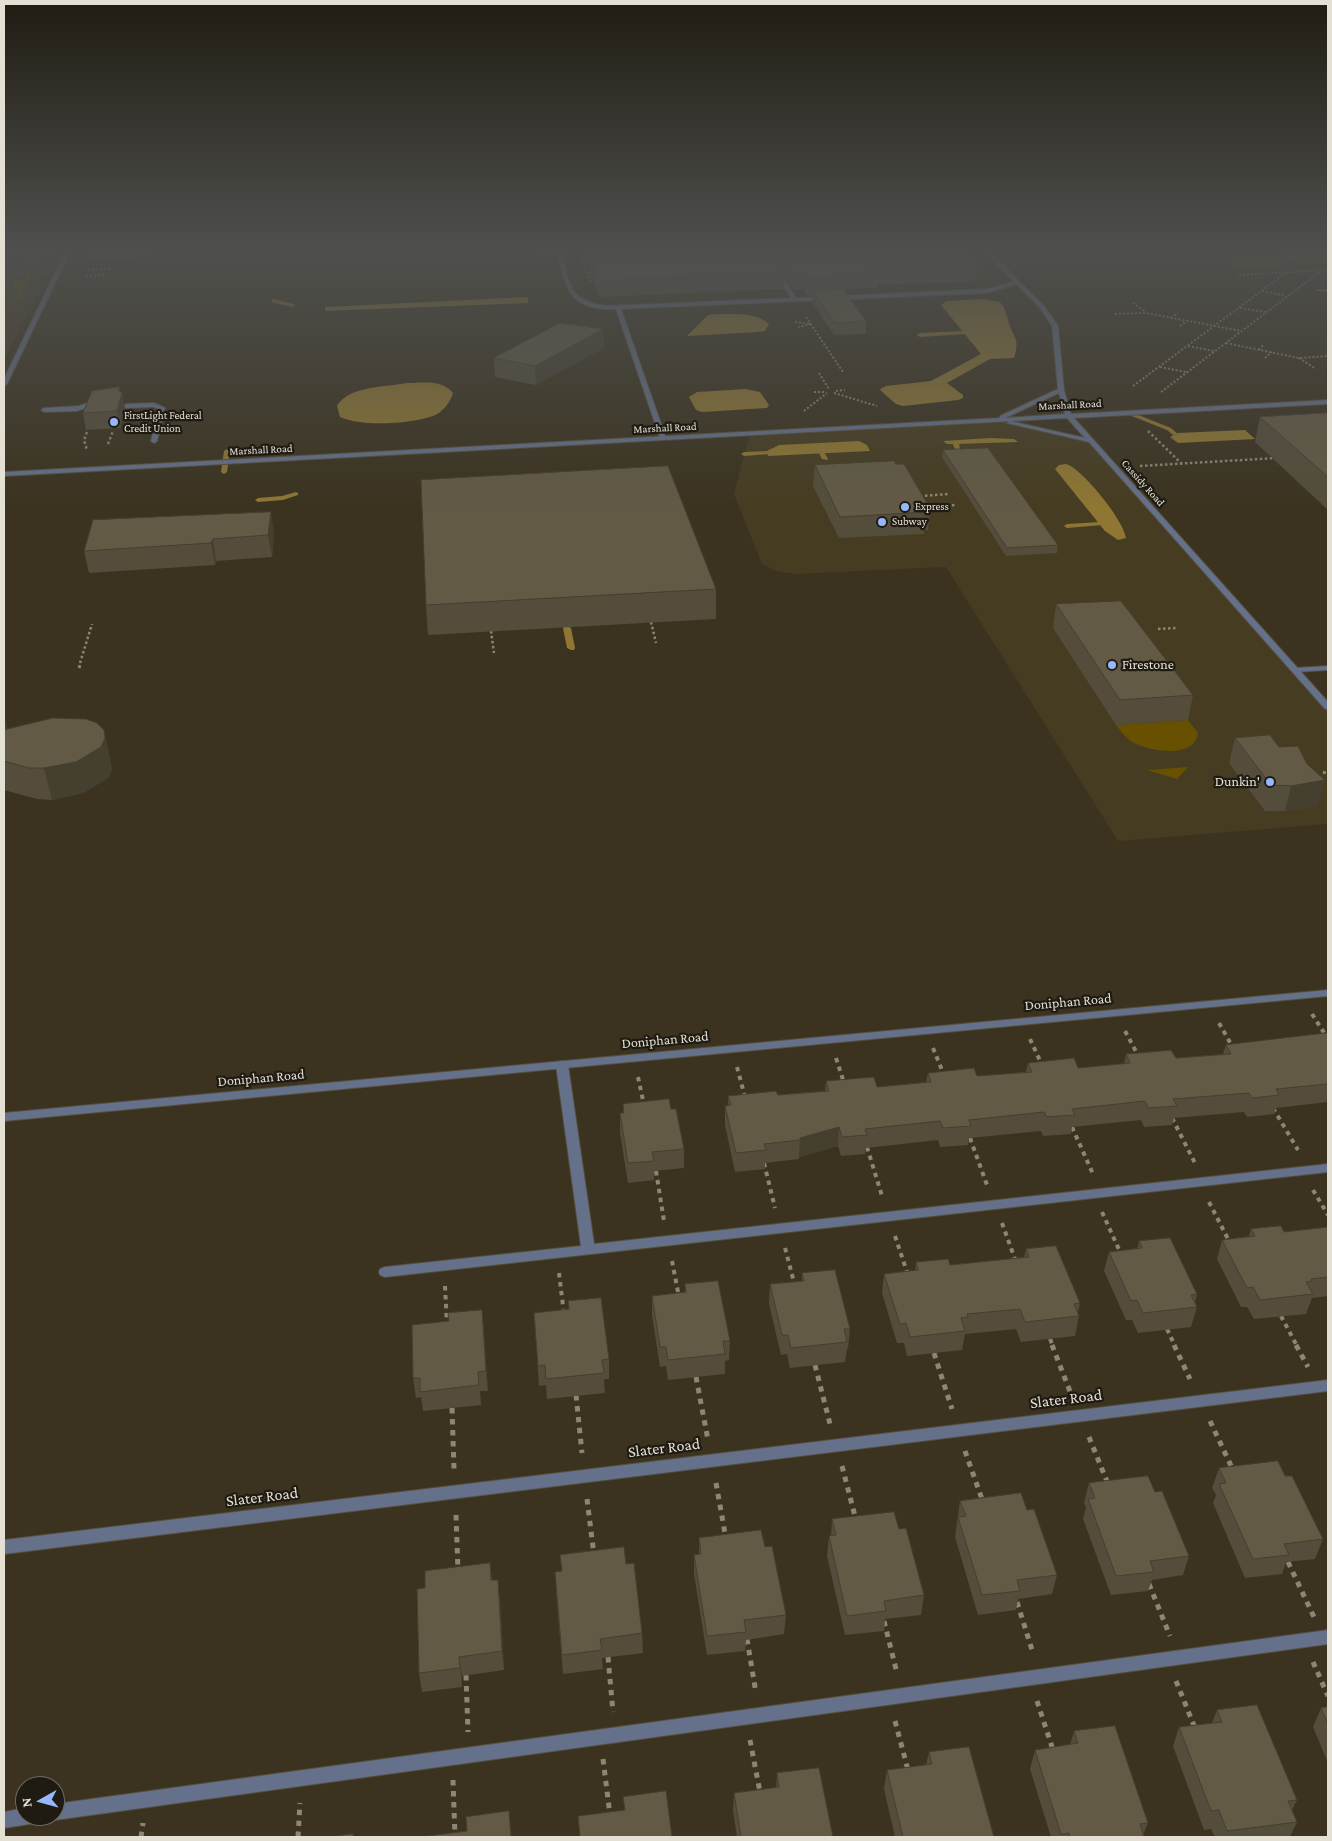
<!DOCTYPE html>
<html>
<head>
<meta charset="utf-8">
<style>
  body { margin:0 }
  #map { position:relative; width:1332px; height:1841px; overflow:hidden; background:#3b3320; font-family:"Crimson Pro",serif }
  canvas { display:block }
  .frame { position:absolute; inset:0; border:5px solid #e4e0d4; pointer-events:none }
  .north { position:absolute; left:15px; top:1776px; width:50px; height:50px; box-sizing:border-box; background:#1f1b13; border:1px solid #6e6a60; border-radius:50%; rotate:263deg; font-size:14px; font-weight:700; line-height:20px; text-align:center; color:#e4e0d4 }
  .north::after { content:''; display:block; margin:auto; width:18px; height:22px; background:#94b7fd; clip-path:polygon(50% 0,100% 100%,50% 72%,0 100%) }
</style>
</head>
<body>
<div id="map">
<canvas width="1332" height="1841"></canvas>
<div class="frame"></div>
<div class="north">N</div>
</div>
<script>
const context = document.querySelector('canvas').getContext('2d');
context.lineJoin = 'round';
function fill(path, color) { context.fillStyle = color; context.fill(path, 'evenodd'); }
function trace(path, color, width, dash) { context.strokeStyle = color; context.lineWidth = width; context.lineCap = dash ? 'butt' : 'round'; context.setLineDash(dash || []); context.stroke(path); }
function label(font, color, halo, rows, align = 'center') {
  context.font = font + ' "Crimson Pro",serif'; context.lineWidth = 4.5; context.setLineDash([]); context.textBaseline = 'middle'; context.strokeStyle = halo; context.fillStyle = color; for (const [text, x, y, turn = 0] of rows) {
    context.save(); context.translate(x, y); context.rotate((+turn || 0) * Math.PI / 180); context.textAlign = isNaN(turn) ? turn : align; if (halo) context.strokeText(text, 0, 0); context.fillText(text, 0, 0); context.restore();
  }
}
fill(new Path2D(`
  M4 252H60L4 360Z
  M997 420 1092 441 1328 707V824L1118 841 946 567 795 574 776 571 762 564 734 494 750 433Z`), '#463c21');
fill(new Path2D(`
  M29 252H42L19 298H15L19 291 13 289 14 281 25 280 26 277H20V274L28 273 36 259 25 257 24 255Z
  M1328 252V263L1295 265 1280 255Z
  M1275 255 1290 265 1237 268 1223 258Z
  M1188 720 1198 733C1195 760 1148 751 1132 742 1125 737 1121 731 1116 725Z
  M1188 767 1177 779 1147 770Z`), '#675000');
fill(new Path2D(`
  M528 297V303L325 311V307Z
  M982 299 1000 302C1005 308 1006 312 1008 320 1012 337 1021 337 1014 358L990 359 947 383 963 395V398L958 400 903 406 896 404 881 391 880 389 886 386 931 381 981 354 941 305 946 301Z
  M719 314C736 314 756 312 769 324L765 331 757 332 687 336 708 315Z
  M407 383C423 383 442 379 453 393 450 403 443 412 433 416 410 424 362 427 340 417L337 406C348 386 386 387 407 383Z
  M746 389 760 392 769 405 767 408 702 412 696 410 689 397 697 392Z
  M1245 430 1255 439 1178 443 1170 437 1178 433Z
  M990 438 1014 439 1018 442 956 444H947L943 441Z
  M859 441 867 445 870 451 768 456 767 451 779 445Z
  M1066 464C1082 468 1125 522 1126 538L1118 540 1105 531 1055 469 1059 465Z`), '#8f7733');
fill(new Path2D(`
  M538 253H559L561 254 559 255H540Z
  M1316 289 1328 290V292L1316 291Z
  M273 299 294 304 295 305 292 307 271 302Z
  M964 331 967 333 966 334 920 337 917 335 920 333Z
  M1126 410 1171 428 1178 434 1173 435 1167 430 1124 413V411Z
  M956 442 959 444 961 454 956 453 953 444Z
  M227 449 230 451 227 472 224 474 221 472 224 451Z
  M768 451 771 453 770 454 744 456 741 454 744 452Z
  M822 451 824 452 828 459 827 460 822 459 819 453Z
  M296 492 298 493V495L283 500 258 502 255 500 258 498 282 496Z
  M1100 522 1103 524 1102 525 1067 528 1064 526 1067 524Z
  M564 626H567L571 628 575 648 574 650H571L567 648 563 628Z`), '#8f7733');
const service = new Path2D(`
  M99 399 101 400V402L77 411 44 412 41 410 44 408 79 406Z
  M154 403 165 408 157 441 154 443 151 441 159 409 153 407 126 408 123 406 126 404Z
  M562 1061 566 1062 568 1065 594 1244 1328 1164V1172L385 1277 380 1275 379 1272 380 1269 385 1267 581 1246 556 1065 558 1062Z
  M1328 1630V1644L55 1820 48 1816H55V1804Z
  M25 1808V1816H38L36 1822 30 1824 4 1828V1812Z`);
const minor = new Path2D(`
  M65 252H70L7 384 4 386V379Z
  M557 252H561C570 284 569 300 605 306L791 298 763 252H768L796 298 986 289 1017 281 1020 283 986 293 621 309 666 438 663 440 660 438 616 309C570 311 566 290 557 252Z
  M1328 666V670L1295 672 1291 670 1295 668Z
  M1328 990V996L4 1121V1113Z
  M1328 1380V1391L4 1554V1540Z`);
const tertiary = new Path2D(`
  M985 252H990L1044 306 1058 326 1064 390 1071 414 1328 400V404L1074 418 1328 702V709H1325L1089 442 1007 423 1010 421 1085 438 1067 418 4 476V472L1000 418V416L1058 389 1052 326 1040 308ZM1059 393 1065 414 1005 418Z`);
trace(service, '#564f3d', 2);
trace(minor, '#564f3d', 2);
trace(tertiary, '#564f3d', 2);
trace(new Path2D(`
  M581 253 591 283
  M88 270 110 269
  M1239 275 1328 270
  M86 276 107 275
  M1262 291 1286 296
  M1133 303 1146 312
  M1240 308 1265 312
  M1115 314 1146 313 1241 331
  M806 317 843 372
  M1171 318 1178 313
  M795 322 811 324 798 327
  M1180 326 1187 321
  M1226 343 1299 358 1328 356
  M1188 346 1214 351
  M1259 350 1264 344
  M1265 358 1272 352
  M1299 358 1316 369
  M1160 367 1186 372
  M819 373 829 389
  M1133 386 1287 272
  M836 391 845 390
  M814 392H824
  M1161 392 1321 271
  M834 393 877 406
  M804 411 827 393`), '#8c8676', 2, [2, 2]);
trace(new Path2D(`
  M1148 431 1181 463
  M87 432 84 440 87 450
  M108 444 113 431
  M1140 466 1276 458
  M920 496 949 494
  M927 507 956 505
  M651 622 656 643
  M1158 629 1177 628
  M491 631 494 653
  M80 663 92 624`), '#8c8676', 2.5, [2.5, 2.5]);
trace(new Path2D(`
  M79 668 81 662
  M1323 772 1328 774`), '#8c8676', 3, [3, 3]);
trace(new Path2D(`
  M1312 1014 1328 1039
  M1219 1023 1232 1046
  M1125 1031 1139 1057
  M1030 1039 1042 1065
  M933 1048 944 1075
  M836 1058 844 1083
  M737 1067 745 1097
  M638 1077 644 1105
  M1273 1108 1298 1150
  M1172 1118 1195 1163
  M1072 1127 1093 1174
  M970 1138 987 1185
  M867 1147 882 1196
  M764 1163 775 1208
  M656 1171 664 1221
  M1313 1190 1328 1215
  M1209 1202 1229 1241
  M1102 1212 1121 1254
  M1002 1223 1016 1262
  M895 1236 908 1275
  M785 1248 795 1286
  M672 1261 679 1297
  M559 1273 564 1314
  M445 1286 447 1325
  M1281 1316 1297 1346
  M1167 1329 1175 1346
  M1050 1339 1053 1346`), '#8c8676', 4, [4.5, 4.5]);
trace(new Path2D(`
  M1052 1345 1071 1394
  M1174 1345 1190 1379
  M1296 1345 1308 1367
  M934 1353 952 1409
  M815 1365 830 1424
  M696 1377 708 1440
  M576 1395 582 1453
  M452 1408 454 1469
  M1210 1421 1233 1470
  M1089 1437 1108 1484
  M965 1451 983 1502
  M842 1466 856 1520
  M716 1483 726 1539
  M587 1499 594 1555
  M456 1515 458 1571
  M1288 1562 1314 1617
  M1149 1584 1170 1636
  M1017 1602 1033 1653
  M884 1621 897 1673
  M747 1639 756 1693
  M608 1657 613 1712
  M1313 1662 1328 1696
  M466 1675 468 1732
  M1176 1681 1195 1728
  M1037 1701 1053 1750
  M895 1721 908 1770
  M750 1740 760 1792
  M603 1759 610 1815
  M453 1780 455 1837
  M141 1837 143 1823
  M298 1837 300 1803`), '#8c8676', 5, [5.5, 5.5]);
fill(service, '#65718a');
fill(minor, '#65718a');
fill(tertiary, '#65718a');
fill(new Path2D(`
  M88 252H157L155 257 89 260Z
  M584 252H967L978 264 976 281 878 285V288L838 289 866 321V334L834 335 812 302V295L807 296 803 289H793L784 275V289L599 297Z
  M603 329 604 348 536 385 495 377 494 358Z
  M120 392 122 393 125 410 120 428 86 430 83 413Z
  M1328 413V510L1255 442 1260 417Z
  M943 450 1058 545 1057 553 1006 556 942 457Z
  M896 464 930 508 928 530H924V534L839 538 813 486 815 465Z
  M93 520 274 533 272 557 216 561 215 565 89 573 84 551Z
  M716 589V619L428 635 426 605Z
  M1056 604 1193 695 1188 720 1116 725 1053 628Z
  M4 715 7 729 104 730 112 769 108 778 83 793 52 800 37 799 4 790V792Z
  M1235 738 1279 747 1318 806 1285 811H1265L1229 763Z
  M1328 1033V1102L1276 1108 1274 1114 1247 1117 1244 1112 1174 1118 1172 1125 1144 1127 1141 1120 1072 1127 1071 1134 1043 1136 1041 1131 969 1138 968 1145 940 1147 938 1140 866 1148 865 1154 841 1156 838 1146 799 1157V1159L765 1163V1169L735 1172 725 1125V1106L728 1105V1096L778 1095 825 1091 826 1081 877 1087 926 1082 928 1073 977 1076 1026 1072 1028 1063 1078 1068 1124 1064 1126 1054 1176 1058 1223 1054 1226 1045Z
  M623 1104 671 1109 684 1149V1168L654 1171V1180L628 1183 620 1133V1113H623Z
  M1328 1227V1296L1312 1298 1306 1314 1254 1319 1247 1307H1241L1217 1259 1222 1240 1249 1236 1251 1229 1284 1232Z
  M1139 1241 1197 1294 1195 1302 1197 1307 1191 1327 1138 1333 1132 1320H1126L1104 1271 1109 1252 1137 1249Z
  M1026 1249 1080 1303 1078 1313 1079 1316 1075 1336 1021 1342 1016 1329 965 1334 962 1350 907 1356 904 1343H897L882 1293 884 1274 915 1270 916 1262 950 1265 1024 1257Z
  M802 1273 850 1329 848 1348 847 1349 845 1362 790 1368 787 1354 781 1355 769 1304 770 1284 802 1281Z
  M685 1284 730 1341 729 1360 725 1361V1374L668 1380 666 1366 660 1367 652 1315V1296L685 1292Z
  M482 1310 488 1391H480L481 1405 423 1411 421 1397 416 1398 413 1378 449 1321Z
  M534 1313 609 1359V1379H604L605 1393 547 1399 546 1385 539 1386Z
  M1219 1468 1285 1476 1323 1539 1315 1559 1286 1562 1282 1574 1245 1578 1213 1503 1216 1495 1212 1488Z
  M1089 1483 1155 1492 1189 1556 1183 1575 1152 1580 1148 1591 1111 1595 1083 1519 1086 1507 1084 1503Z
  M960 1501 1027 1510 1057 1575 1052 1594 1018 1599 1016 1610 978 1615 955 1537Z
  M832 1519 899 1529 924 1595 921 1615 885 1619 884 1631 845 1635 827 1556 829 1536H831Z
  M699 1538 765 1547 786 1615 784 1634 746 1640 745 1651 707 1655 694 1574V1555L699 1554Z
  M490 1563 492 1580 500 1599 504 1670 462 1676V1687L422 1692 419 1673 425 1588Z
  M626 1564 642 1633 643 1653 602 1658 603 1669 563 1674 556 1592Z
  M1328 1707V1763L1313 1727 1321 1708Z
  M1217 1710 1297 1800 1292 1810 1297 1822 1290 1837H1215L1211 1829 1204 1830 1173 1746 1179 1727 1212 1723Z
  M1074 1731 1148 1823 1143 1835 1144 1837H1051L1030 1769 1035 1750 1070 1745Z
  M929 1752 994 1837H895L884 1789 887 1770 926 1765Z
  M777 1773 833 1837H737L733 1811 734 1793 776 1788Z`), '#544d3b');
fill(new Path2D(`
  M13 252H27L4 289V266Z
  M154 252H157L155 257Z
  M603 329 604 348 536 385 535 366Z
  M120 387 121 396 122 393 125 410 120 428 117 411 118 390Z
  M271 512 274 533 272 557 268 535Z
  M213 539 216 561 215 565 211 543Z
  M4 715 12 746 4 749Z
  M104 730 112 769 108 778 83 793 52 800 44 768Z
  M1325 780 1318 806 1285 811 1291 786Z
  M839 1127 838 1146 799 1157 800 1140V1138Z
  M482 1310 484 1329 488 1391 486 1371Z
  M498 1580 500 1599 504 1670 502 1651Z
  M459 1657 462 1676V1687L460 1668Z
  M509 1811 511 1830 512 1837H511Z`), '#453f30');
const building = new Path2D(`
  M4 252H13L4 266Z
  M589 252H772L784 272 599 280Z
  M781 252H967L978 264 878 268 880 270 835 272 839 277 808 278 804 271 793 272Z
  M843 289 866 321 835 323 813 291Z
  M560 323 603 329 535 366 494 358Z
  M120 387 118 390 122 393 117 411 83 413 92 391Z
  M1328 413V477L1260 417Z
  M988 448 1058 545 1007 548 943 450Z
  M894 461 896 464H904L930 508H924L926 512 840 517 815 465Z
  M668 466 716 589 426 605 421 480Z
  M271 512 268 535 213 539 211 543 84 551 93 520Z
  M1121 601 1193 695 1120 700 1056 604Z
  M53 718 86 719 97 723 104 730 105 738 101 747 76 762 44 768H29L4 761V730Z
  M1270 735 1279 747 1298 746 1307 764 1325 780 1291 786 1271 785 1235 738Z
  M1328 1033V1084L1276 1089 1279 1095 1252 1098 1249 1093 1173 1099 1177 1106 1148 1108 1145 1101 1072 1109 1075 1115 1047 1117 1044 1112 969 1120 971 1126 943 1128 940 1121 865 1129 867 1135 842 1137 839 1127 800 1138V1140L764 1144 766 1150 736 1153 725 1106 731 1105 728 1096 776 1091 778 1095 829 1091 826 1081 874 1077 877 1087 931 1082 928 1073 974 1068 977 1076 1032 1072 1028 1063 1074 1058 1078 1068 1130 1063 1126 1054 1150 1052 1171 1050 1176 1058 1231 1054 1226 1045Z
  M669 1099 671 1109H676L684 1149 652 1152 654 1161 628 1163 620 1113H624L623 1104Z
  M1281 1226 1284 1232 1328 1227V1277L1311 1279 1312 1281 1306 1282 1313 1294 1260 1300 1253 1287 1247 1288 1222 1240 1255 1236 1251 1229Z
  M1170 1238 1197 1294 1191 1295 1197 1307 1143 1313 1137 1300 1131 1301 1109 1252 1142 1248 1139 1241Z
  M1056 1246 1080 1303 1074 1304 1079 1316 1025 1322 1020 1309 967 1314 968 1317 961 1318 965 1331 910 1337 906 1323 900 1324 884 1274 918 1270 916 1262 948 1259 950 1265 1029 1257 1026 1249Z
  M835 1270 850 1329H844L847 1342 791 1348 788 1335H782L770 1284 804 1281 802 1273Z
  M718 1281 730 1341H723L725 1354 668 1360 666 1347H660L652 1296 686 1292 685 1284Z
  M601 1298 609 1359 602 1360 604 1373 546 1379 545 1365 538 1366 534 1313 569 1309 568 1301Z
  M482 1310 486 1371 478 1372 479 1385 420 1392V1378H413L412 1325 449 1321 448 1313Z
  M1278 1461 1285 1476H1292L1323 1539 1284 1544 1289 1555 1253 1559 1219 1484 1226 1483 1219 1468Z
  M1148 1476 1155 1492 1162 1491 1189 1556 1150 1561 1154 1572 1116 1576 1088 1499 1095 1498 1089 1483Z
  M1021 1493 1027 1510 1034 1509 1057 1575 1017 1580 1020 1591 982 1595 958 1517 966 1516 960 1501Z
  M894 1512 899 1529 906 1528 924 1595 884 1601 886 1611 847 1616 829 1536 836 1535 832 1519Z
  M761 1530 765 1547 772 1546 786 1615 744 1620 746 1632 707 1636 694 1555 701 1554 699 1538Z
  M624 1547 626 1564 634 1563 642 1633 600 1639 602 1650 562 1655 555 1572 562 1571 560 1555Z
  M490 1563 491 1580H498L502 1651 459 1657 460 1668 419 1673 417 1589 425 1588V1571Z
  M1257 1705 1297 1800 1288 1801 1297 1822 1227 1831 1219 1810 1211 1811 1179 1727 1222 1722 1217 1710Z
  M1328 1707V1724L1321 1708Z
  M1115 1726 1148 1823 1140 1824 1144 1837H1070L1069 1833 1061 1834 1035 1750 1078 1743 1074 1731Z
  M969 1747 994 1837H903L887 1770 932 1764 929 1752Z
  M819 1768 833 1837H741L734 1793 779 1787 777 1773Z
  M666 1791 672 1837H580L578 1816 625 1810 623 1797Z
  M509 1811 511 1837H420L467 1831 466 1817Z
  M353 1834V1837H329Z`);
fill(building, '#625a45');
trace(building, '#453f30', 1);
const sky = context.createLinearGradient(0, 0, 0, 510);
sky.addColorStop(0, '#201c12');
sky.addColorStop(0.49, '#4f504e');
sky.addColorStop(1, '#4f504e00');
context.fillStyle = sky;
context.fillRect(0, 0, 1332, 510);
for (const [x, y, r, color] of [
  [114,422,5,"#94b7fd"],
  [905,507,5,"#94b7fd"],
  [882,522,5,"#94b7fd"],
  [1112,665,5,"#94b7fd"],
  [1270,782,5,"#94b7fd"]
]) { const dot = new Path2D(); dot.arc(x, y, r, 0, 2 * Math.PI); context.fillStyle = color; context.fill(dot); trace(dot, '#1f1b13', 2); }
label('11px', '#e4e0d4', '#1f1b13', [
  ["Marshall Road",1070,405,-3],
  ["Marshall Road",665,428,-3],
  ["Marshall Road",261,450,-3],
  ["Cassidy Road",1143,483,48]
]);
label('11px', '#e4e0d4', '#1f1b13', [
  ["FirstLight Federal",124,416],
  ["Credit Union",124,429],
  ["Express",915,507],
  ["Subway",892,522]
], 'left');
label('14px', '#e4e0d4', '#1f1b13', [
  ["Firestone",1122,665],
  ["Dunkin'",1260,782,"right"]
], 'left');
label('14px', '#e4e0d4', '#1f1b13', [
  ["Doniphan Road",1068,1002,-5],
  ["Doniphan Road",665,1040,-5],
  ["Doniphan Road",261,1078,-5]
]);
label('16px', '#e4e0d4', '#1f1b13', [
  ["Slater Road",1066,1399,-7],
  ["Slater Road",664,1448,-7],
  ["Slater Road",262,1497,-7]
]);
</script>
</body>
</html>
